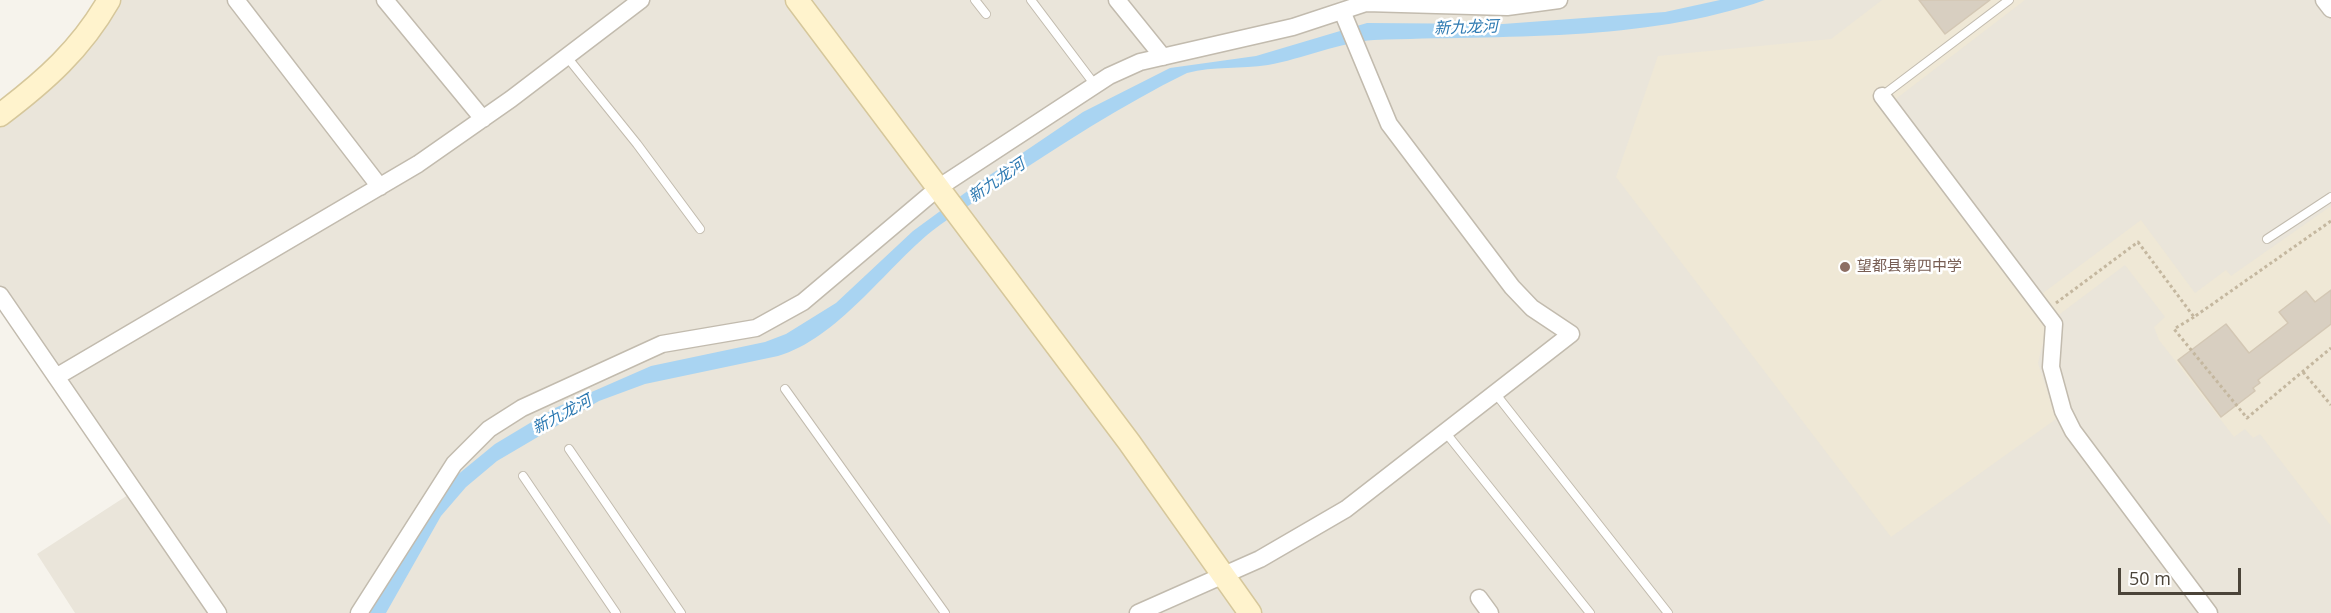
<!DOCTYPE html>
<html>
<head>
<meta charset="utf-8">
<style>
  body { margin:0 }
  #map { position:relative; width:2331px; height:613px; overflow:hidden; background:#f6f3ec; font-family:"Open Sans",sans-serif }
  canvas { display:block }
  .scale { position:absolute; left:2118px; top:568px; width:123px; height:27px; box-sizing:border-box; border:3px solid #4b4439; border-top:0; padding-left:8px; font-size:18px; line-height:21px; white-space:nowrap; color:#4b4439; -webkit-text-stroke:4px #fff; paint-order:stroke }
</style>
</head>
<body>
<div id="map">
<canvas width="2331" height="613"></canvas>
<div class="scale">50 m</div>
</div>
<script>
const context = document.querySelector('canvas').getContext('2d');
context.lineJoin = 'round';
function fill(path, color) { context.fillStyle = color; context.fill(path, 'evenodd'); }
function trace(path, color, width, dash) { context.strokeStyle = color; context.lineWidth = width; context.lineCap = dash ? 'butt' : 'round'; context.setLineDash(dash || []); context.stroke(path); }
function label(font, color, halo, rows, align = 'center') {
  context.font = font + ' "Open Sans","Noto Sans SC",sans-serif'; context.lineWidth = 5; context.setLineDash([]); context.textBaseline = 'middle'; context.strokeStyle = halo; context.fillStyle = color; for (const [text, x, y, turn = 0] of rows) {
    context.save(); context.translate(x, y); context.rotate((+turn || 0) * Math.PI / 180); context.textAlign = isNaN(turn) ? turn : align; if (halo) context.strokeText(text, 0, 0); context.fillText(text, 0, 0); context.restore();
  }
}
fill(new Path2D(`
  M115 0H2331V613H75L37 554 128 495 0 311V120Z`), '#eae5da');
fill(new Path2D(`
  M1882 0H2025L1884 108 2031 302 2141 220 2195 293 2226 270 2231 276 2331 206V526L2260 434 2253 438 2245 429 2234 437 2159 340 2154 327 2165 317 2125 265 2048 323 2038 363 2056 419 1891 537 1616 177 1658 56 1831 39Z`), '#efe8d6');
fill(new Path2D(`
  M1720 0H1765C1643 43 1502 35 1374 40 1341 42 1302 59 1268 65 1241 69 1214 66 1187 73 1122 105 1060 145 1000 185 978 200 954 214 932 231 886 268 837 339 778 356L645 384 599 401 497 461 466 487 441 516 386 613H370L399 561 456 476 495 444 555 408 651 366 765 342 786 334 836 303 913 231 984 179 1083 112 1170 68 1256 56 1367 23 1503 24 1665 12Z`), '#a9d4f2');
const building = new Path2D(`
  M1919 0H1990L1945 34Z
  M2331 290V324L2258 380 2260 383 2253 388 2255 391 2221 417 2178 360 2226 324 2249 353 2288 323 2279 312 2306 291 2315 302Z`);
fill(building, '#d8cfc1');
trace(building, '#d3c7b4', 1.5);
const lane = new Path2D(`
  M975 0 986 14
  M1031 0 1095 85
  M567 57 637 144 700 229
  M1882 96 2009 0
  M2267 239 2331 197
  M785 389 945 613
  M1495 393 1668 613
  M1446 433 1590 613
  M569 449 681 613
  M523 476 616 613`);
const street = new Path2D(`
  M236 0 380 187
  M385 0 483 119
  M1117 0 1163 57
  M2324 0 2331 9
  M1882 96 2054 324 2051 367 2063 411 2073 431 2209 613
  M0 295 218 613
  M56 377 418 164 511 99 641 0
  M1479 598 1490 613
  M359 613 454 464 489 429 522 408 662 344 756 328 803 302 938 188 1109 76 1140 62 1293 27 1366 3 1507 7 1559 0
  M1138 613 1260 559 1346 509 1571 334 1532 308 1512 287 1389 124 1342 11`);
const secondary = new Path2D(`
  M797 0 1129 442 1250 613
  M0 115C45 81 81 49 109 0`);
trace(lane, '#c2bbae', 10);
trace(street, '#c2bbae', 19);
trace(secondary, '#d6c79b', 25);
trace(new Path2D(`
  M2056 303 2138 242 2194 317 2331 221
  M2194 317 2174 329 2247 418 2331 348
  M2303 372 2331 405`), '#c4b79f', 3, [3, 3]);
trace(lane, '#fff', 8);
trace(street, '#fff', 16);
trace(secondary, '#fff3cd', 22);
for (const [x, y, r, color] of [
  [1845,267,6,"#8d6e63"]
]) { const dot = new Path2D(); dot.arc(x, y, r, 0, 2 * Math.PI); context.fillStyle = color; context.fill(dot); trace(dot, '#fff', 2); }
label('15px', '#785e54', '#fff', [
  ["望都县第四中学",1857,267]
], 'left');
label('italic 16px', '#2e7ab2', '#fff', [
  ["新九龙河",1466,28,-2],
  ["新九龙河",997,181,-34],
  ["新九龙河",562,415,-28]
]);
</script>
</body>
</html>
